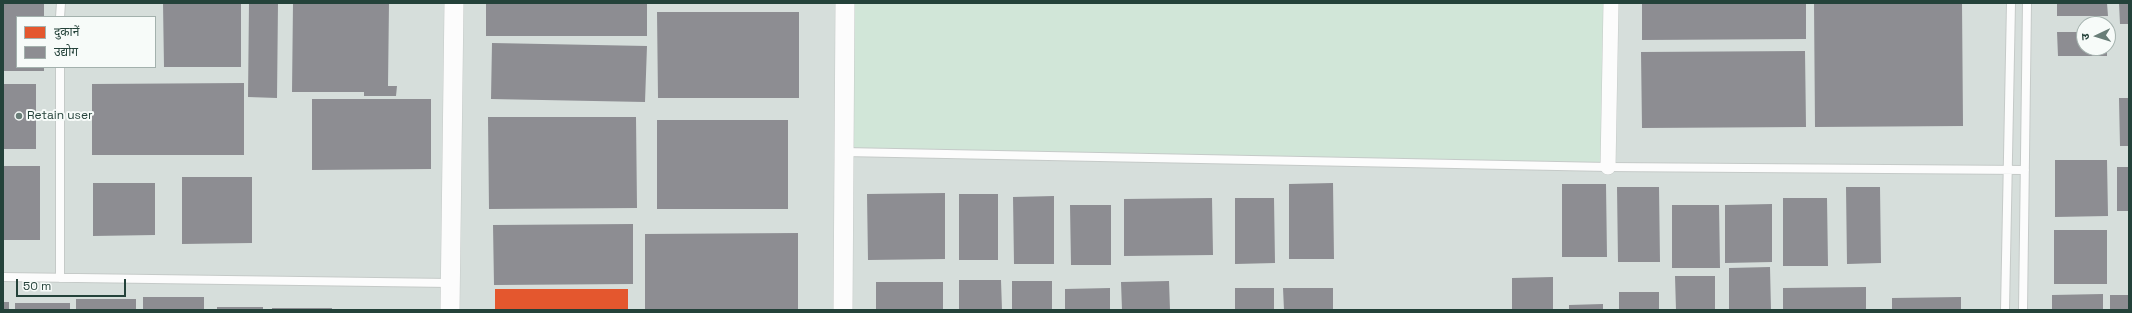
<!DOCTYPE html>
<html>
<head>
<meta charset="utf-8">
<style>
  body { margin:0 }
  #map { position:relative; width:2132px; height:313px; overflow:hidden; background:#e8edeb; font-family:"Space Grotesk","Noto Sans Devanagari",sans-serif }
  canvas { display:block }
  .frame { position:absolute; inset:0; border:4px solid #24423a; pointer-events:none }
  .legend { position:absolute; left:16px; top:16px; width:140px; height:52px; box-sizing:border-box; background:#f7fbf9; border:1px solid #a3b1ad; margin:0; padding:5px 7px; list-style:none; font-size:12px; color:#24423a }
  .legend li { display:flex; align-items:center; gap:8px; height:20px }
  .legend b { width:20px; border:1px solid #a3b1ad }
  .north { position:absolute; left:2076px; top:16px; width:40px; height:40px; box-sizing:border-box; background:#f7fbf9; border:1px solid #a3b1ad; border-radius:50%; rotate:266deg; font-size:11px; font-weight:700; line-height:16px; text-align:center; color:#24423a }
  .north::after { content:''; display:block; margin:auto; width:14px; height:18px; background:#697e78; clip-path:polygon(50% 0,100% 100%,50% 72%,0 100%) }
  .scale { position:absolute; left:16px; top:279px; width:110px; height:18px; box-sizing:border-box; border:2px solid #24423a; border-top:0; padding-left:5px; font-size:12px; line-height:14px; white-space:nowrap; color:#24423a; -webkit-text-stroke:3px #f7fbf9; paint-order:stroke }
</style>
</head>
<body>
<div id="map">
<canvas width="2132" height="313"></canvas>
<div class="frame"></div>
<ul class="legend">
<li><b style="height:11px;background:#e4572e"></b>दुकानें</li>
<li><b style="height:11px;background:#8d8d92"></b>उद्योग</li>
</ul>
<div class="north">उ</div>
<div class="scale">50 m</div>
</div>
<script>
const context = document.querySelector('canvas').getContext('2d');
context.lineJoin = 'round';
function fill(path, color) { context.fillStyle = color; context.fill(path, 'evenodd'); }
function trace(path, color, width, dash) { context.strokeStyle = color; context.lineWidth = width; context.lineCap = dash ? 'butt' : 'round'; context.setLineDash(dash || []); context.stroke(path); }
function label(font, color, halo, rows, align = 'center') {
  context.font = font + ' "Space Grotesk",sans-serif'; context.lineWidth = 4; context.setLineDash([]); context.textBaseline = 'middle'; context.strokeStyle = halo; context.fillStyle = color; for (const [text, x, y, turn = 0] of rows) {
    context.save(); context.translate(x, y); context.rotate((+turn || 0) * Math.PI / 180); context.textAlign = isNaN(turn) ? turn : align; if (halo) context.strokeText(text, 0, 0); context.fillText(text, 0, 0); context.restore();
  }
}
fill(new Path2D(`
  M3 3H2129V310H3ZM17 17H155V67H17ZM2084 24H2108V48H2084Z`), '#d6dedb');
fill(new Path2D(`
  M845 3H1611L1608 167 844 152Z`), '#d1e6d8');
fill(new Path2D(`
  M495 289H628V310H495Z`), '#e4572e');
fill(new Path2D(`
  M3 3H44V17H17V67H44V71H3Z
  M163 3H241V67H164Z
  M249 3H278L277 98 248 97Z
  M293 3H389L388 86H397L396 96H364V92H292Z
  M486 3H647V36H486Z
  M1642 3H1806V39L1642 40Z
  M1814 3H1962L1963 126 1815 127Z
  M2057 3H2107L2108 16H2057Z
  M2119 3H2129V24H2120Z
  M657 12H799V98H658Z
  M2057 32H2084V48H2107V56H2058Z
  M492 43 647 46 645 102 491 99Z
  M1805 51 1806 127 1642 128 1641 52Z
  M244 83V155H92V84Z
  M3 84H36V149H3Z
  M2119 98H2129V146H2120Z
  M312 99H431V169L312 170Z
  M488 117H636L637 208 489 209Z
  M657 120H788V209H657Z
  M2055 160H2107L2108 216 2055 217Z
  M3 166H40V240H3Z
  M2117 167H2129V211H2117Z
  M182 177H252V243L182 244Z
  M93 183H155V235L93 236Z
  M1333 183 1334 259H1289V184Z
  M1562 184H1606L1607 257H1562Z
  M1617 187H1659L1660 262H1618Z
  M1846 187H1880L1881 263 1847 264Z
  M945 193V259L868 260 867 194Z
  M959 194H998V260H959Z
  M1054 196V264H1014L1013 197Z
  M1212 198 1213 255 1124 256V199Z
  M1235 198H1274L1275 263 1235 264Z
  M1783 198H1827L1828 266H1783Z
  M1772 204V262L1725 263V205Z
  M1070 205H1111V265H1071Z
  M1672 205H1719L1720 268H1672Z
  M633 224V284L494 285 493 225Z
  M2054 230H2107V284H2054Z
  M798 233V310H645V234Z
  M1770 267 1771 310H1729V268Z
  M1675 276H1715V310H1676Z
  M1553 277V310H1512V278Z
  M959 280H1001L1002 310H959Z
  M1012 281H1052V310H1012Z
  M1169 281 1170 310H1122L1121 282Z
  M876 282H943V310H876Z
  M1866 287V310H1783V288Z
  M1110 288V310H1065V289Z
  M1235 288H1274V310H1235Z
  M1283 288H1333V310H1284Z
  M1619 292H1659V310H1619Z
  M2103 294V310H2052V295Z
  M2110 295H2129V310H2110Z
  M143 297H204V310H143Z
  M1961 297V310H1892V298Z
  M76 299H136V310H76Z
  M3 302H9V310H3Z
  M15 303H70V310H15Z
  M1603 304V310H1569V305Z
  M217 307H263V310H217Z
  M272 308H332V310H272Z`), '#8d8d92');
const service = new Path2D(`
  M60 17 61 3
  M844 152 1608 167 2025 170
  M3 277 450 283
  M60 278V67
  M2005 310 2011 3
  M2023 310 2027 3`);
const minor = new Path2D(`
  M1608 167 1611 3`);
const tertiary = new Path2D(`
  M450 310 454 3
  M843 310 845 3`);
trace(service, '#c5cac8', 10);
trace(minor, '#c5cac8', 16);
trace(tertiary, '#c5cac8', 20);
trace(service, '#fcfcfc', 8);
trace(minor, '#fcfcfc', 15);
trace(tertiary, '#fcfcfc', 19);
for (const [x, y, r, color] of [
  [19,116,4,"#697e78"]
]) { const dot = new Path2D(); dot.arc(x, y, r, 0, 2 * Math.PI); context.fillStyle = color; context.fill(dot); trace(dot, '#f7fbf9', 1.5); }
label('12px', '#24423a', '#f7fbf9', [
  ["Retain user",27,116]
], 'left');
</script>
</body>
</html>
